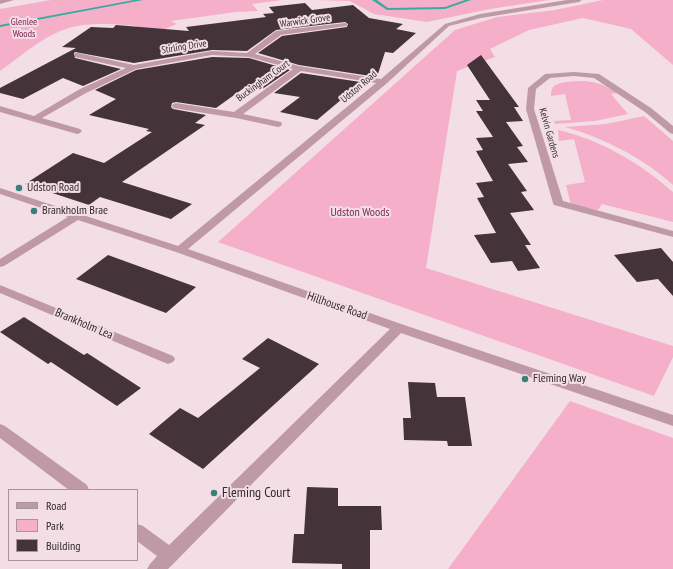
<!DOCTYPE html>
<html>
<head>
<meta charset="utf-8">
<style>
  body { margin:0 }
  #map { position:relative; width:673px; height:569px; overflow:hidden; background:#f3dee5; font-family:"PT Sans Narrow",sans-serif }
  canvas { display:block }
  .legend { position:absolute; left:8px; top:489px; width:130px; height:72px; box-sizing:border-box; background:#f3dee5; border:1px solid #a6969b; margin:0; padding:5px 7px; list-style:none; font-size:12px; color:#322a2d }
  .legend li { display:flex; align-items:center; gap:8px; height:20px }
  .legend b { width:20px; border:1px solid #a6969b }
</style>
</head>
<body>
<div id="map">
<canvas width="673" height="569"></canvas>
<ul class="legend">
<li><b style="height:5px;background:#bf9aa6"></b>Road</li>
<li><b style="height:11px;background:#f6afc9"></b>Park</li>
<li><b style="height:11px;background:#443439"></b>Building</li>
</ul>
</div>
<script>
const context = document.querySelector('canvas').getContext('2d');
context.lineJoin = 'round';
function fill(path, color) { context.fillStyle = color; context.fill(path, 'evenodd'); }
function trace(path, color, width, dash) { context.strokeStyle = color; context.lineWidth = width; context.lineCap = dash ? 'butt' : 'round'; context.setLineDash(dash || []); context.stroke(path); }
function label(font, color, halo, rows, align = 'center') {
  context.font = font + ' "PT Sans Narrow",sans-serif'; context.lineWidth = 4; context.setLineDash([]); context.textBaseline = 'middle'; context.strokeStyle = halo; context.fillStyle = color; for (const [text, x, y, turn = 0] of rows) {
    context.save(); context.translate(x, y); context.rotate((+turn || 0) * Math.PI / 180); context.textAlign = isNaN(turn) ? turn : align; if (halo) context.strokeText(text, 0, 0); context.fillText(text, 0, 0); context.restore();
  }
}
fill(new Path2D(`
  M51 0H282L252 4 258 11 236 12 171 21 177 24 137 41 136 26C117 24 95 23 77 26 48 31 23 55 0 71V9Z
  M313 0H549L490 9 427 22 374 14 350 1Z
  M603 0H673V65L631 29 583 18 529 30 490 49 495 57 457 71 426 268 673 346V357L654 396 218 242 455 30 497 17 555 10Z
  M584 81C597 82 606 85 617 93L611 94 628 114 595 121 555 124 554 121 571 120 565 94 551 96C551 93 551 91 552 89 555 81 576 81 584 81Z
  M644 116 673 141V185C643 158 604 138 565 127L606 124Z
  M558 130C601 140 640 163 673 192V222L602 204 598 210 571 205 566 185 585 182 574 139 559 141Z
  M570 401 673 438V569H448Z`), '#f6afc9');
fill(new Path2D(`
  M134 0H143L0 27V25Z
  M372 0H377L388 8 445 7 465 0H471L445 9 387 10Z`), '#37ab9f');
fill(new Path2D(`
  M305 3 312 10 353 5 369 18 403 24 396 29 416 33 393 53 385 52 377 77 299 65 258 53 282 36 347 27 348 24 345 22 276 30 247 51 212 50 134 63 75 52 74 53 75 58 121 69 83 86 63 78 23 99 0 93V88L76 48 62 47 91 27 113 28 116 25 189 31 186 27 266 17 263 14 274 13 269 7Z
  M481 55 519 107H514L523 121 506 122 523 146 517 147 528 162 508 164 527 191 521 192 534 210 510 213 531 245H525L540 268 518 271 512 261 491 263 474 235 496 233 477 198 484 197 476 183 493 181 476 151 483 150 476 138 493 137 476 111H483L476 100H490L467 65Z
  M212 57 249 58 290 70 261 90 244 88 216 108 176 102 172 103 171 107 173 109 206 115 195 123 205 125 122 182 192 204 171 219 100 197 89 205 25 184 73 153 104 163 152 132 146 131 149 129 89 115 116 99 95 90 136 70Z
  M301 73 367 83 348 94 317 120 280 112 300 97 274 93Z
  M661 248 673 262V296L658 279 637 282 614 255Z
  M108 255 196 287 166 313 76 279Z
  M24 317 84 355 87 353 141 388 117 406 51 362 48 364 0 332Z
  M268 338 319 364 203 469 149 434 180 408 198 418 233 390 260 368 242 359Z
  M408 382 435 383 437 397H465L472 446H448L447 441 404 440 403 418H411Z
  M307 487 338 488V506H381L382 530H370V569H342V564L292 563 294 534H304Z`), '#443439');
fill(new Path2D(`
  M0 0H14L0 4Z
  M567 0H582L579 2 481 18 449 26 386 84 188 249 404 325 673 415V426L401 333 176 561 168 569H147L150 564 157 556 137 541V524L143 526 169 545 390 329 176 252 78 220 4 266 0 267V259L68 217 0 194V188L178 246 376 83 301 71 243 114 281 122 282 124 281 126 278 127 236 118 173 108 172 106 173 104 176 103 234 112 293 69 249 57 212 55 136 69 86 93 42 118 80 129 82 131 80 133 77 134 0 112V106L34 116 80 89 126 68 75 57V53H78L134 65 212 51 247 53 276 31 345 23 347 24V26L281 35 255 54 299 66 381 79 445 24 480 14Z
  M574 72 599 74 651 108 673 126V134L670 133 645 112 594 78 574 76 550 78 536 89 534 109 563 201 673 231V237L554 205 553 203 526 109 528 88 545 74Z
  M0 285 173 356 175 359 173 362 168 364 163 362 0 293Z
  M0 424 5 426 87 485 89 490H69L0 438Z`), '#bf9aa6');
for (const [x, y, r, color] of [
  [19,188,4,"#398077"],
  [34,211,4,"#398077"],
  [525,379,4,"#398077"],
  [214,493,4,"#398077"]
]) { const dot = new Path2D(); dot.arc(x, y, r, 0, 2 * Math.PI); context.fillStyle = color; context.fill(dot); trace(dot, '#f3dee5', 1.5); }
label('10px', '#322a2d', '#f3dee5', [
  ["Warwick Grove",305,21,-8],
  ["Stirling Drive",184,47,-9],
  ["Buckingham Court",263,81,-36],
  ["Udston Road",359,87,-40],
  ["Kelvin Gardens",549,133,74]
]);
label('10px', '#7b1e4b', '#f3dee5', [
  ["Glenlee",24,22],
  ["Woods",24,34]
]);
label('12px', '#322a2d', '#f3dee5', [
  ["Udston Road",27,188],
  ["Brankholm Brae",42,211],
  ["Fleming Way",533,379]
], 'left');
label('12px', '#7b1e4b', '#f3dee5', [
  ["Udston Woods",360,213]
]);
label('12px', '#322a2d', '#f3dee5', [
  ["Hillhouse Road",337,306,19],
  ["Brankholm Lea",84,324,23]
]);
label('14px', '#322a2d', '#f3dee5', [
  ["Fleming Court",222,493]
], 'left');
</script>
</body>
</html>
